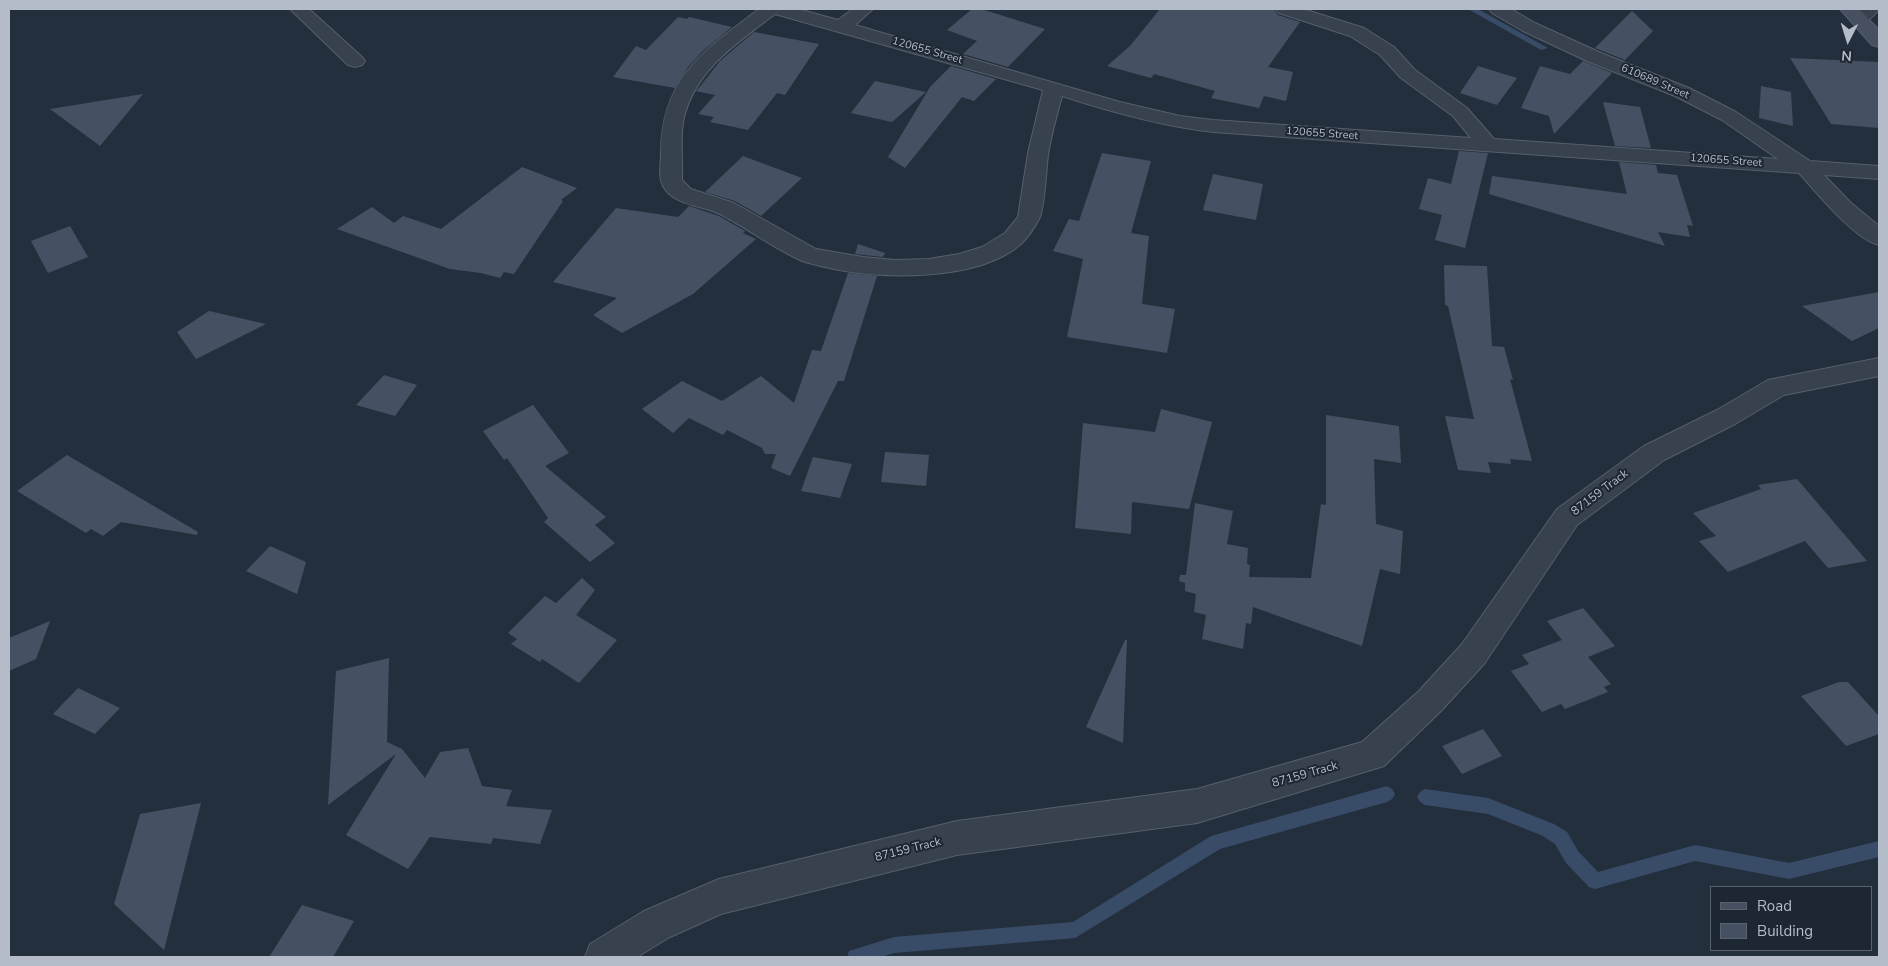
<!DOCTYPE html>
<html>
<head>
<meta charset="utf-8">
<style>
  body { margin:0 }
  #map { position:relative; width:1888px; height:966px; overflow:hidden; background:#242f3e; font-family:"Nunito Sans",sans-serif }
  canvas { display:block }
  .frame { position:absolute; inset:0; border:10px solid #b4bcc9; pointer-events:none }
  .legend { position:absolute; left:1710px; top:886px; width:162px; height:65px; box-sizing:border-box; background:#1d2633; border:1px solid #59626f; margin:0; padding:6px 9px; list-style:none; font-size:15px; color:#b4bcc9 }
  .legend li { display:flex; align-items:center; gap:10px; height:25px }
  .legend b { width:25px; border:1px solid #59626f }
  .north { position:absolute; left:1823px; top:15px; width:50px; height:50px; -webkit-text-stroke:4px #1d2633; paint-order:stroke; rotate:185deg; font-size:14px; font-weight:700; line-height:20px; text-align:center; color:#b4bcc9 }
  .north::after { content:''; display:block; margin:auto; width:18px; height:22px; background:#b4bcc9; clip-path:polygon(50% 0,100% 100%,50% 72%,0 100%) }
</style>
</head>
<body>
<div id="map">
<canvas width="1888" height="966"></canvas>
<div class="frame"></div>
<ul class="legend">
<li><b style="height:6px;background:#465061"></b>Road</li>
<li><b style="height:14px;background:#455162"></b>Building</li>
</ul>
<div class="north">N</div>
</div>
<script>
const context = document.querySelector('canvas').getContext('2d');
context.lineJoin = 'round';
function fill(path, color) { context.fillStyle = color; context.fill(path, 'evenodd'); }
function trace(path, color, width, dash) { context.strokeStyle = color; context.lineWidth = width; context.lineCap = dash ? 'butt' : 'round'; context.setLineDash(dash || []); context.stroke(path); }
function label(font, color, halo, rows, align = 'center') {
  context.font = font + ' "Nunito Sans",sans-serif'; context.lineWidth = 4; context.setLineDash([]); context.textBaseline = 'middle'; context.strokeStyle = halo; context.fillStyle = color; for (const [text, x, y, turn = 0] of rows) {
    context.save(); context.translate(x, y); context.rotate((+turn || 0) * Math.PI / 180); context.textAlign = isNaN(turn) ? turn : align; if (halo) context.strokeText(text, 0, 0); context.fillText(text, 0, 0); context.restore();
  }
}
fill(new Path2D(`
  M1468 9H1478L1548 48 1541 50Z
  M1387 786 1392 789 1395 794 1392 799 1387 802 1220 849 1075 938 894 953 881 957H847L849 951 894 937 1073 922 1211 836Z
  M1425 789 1488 798 1554 824 1567 832 1578 851 1598 872 1695 845 1789 863 1879 841V857L1789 879 1695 861 1595 889 1589 887 1566 863 1555 844 1543 836 1488 814 1425 805 1420 802 1417 797 1420 792Z`), '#394c67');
fill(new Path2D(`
  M972 9H981L1045 29 1008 67 963 54 977 41 947 30Z
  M1160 9H1274L1278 15 1300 22 1268 67 1293 72 1286 101 1264 96 1259 108 1211 98 1215 91 1154 74 1151 78 1107 66 1130 46Z
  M1632 11 1653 31 1625 60 1595 48Z
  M678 17 687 19 689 17 732 27 703 51 688 67 675 88 613 77 636 46 646 50Z
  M754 32 819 44 785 95 777 93 748 130 710 122 714 117 698 114 715 95 696 91 698 89 720 61Z
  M1790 58 1879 62V128L1831 124Z
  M1583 61 1612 73 1554 134 1549 116 1521 108 1540 66 1570 74Z
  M951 66 996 79 974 101 962 97 905 168 888 157 930 87Z
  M1478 66 1517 78 1497 105 1460 93Z
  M875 81 926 92 892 122 851 113Z
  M1761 86 1791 92 1793 126 1759 118Z
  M143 94 100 146 50 109Z
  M1603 102 1640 107 1651 148 1615 146Z
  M1459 151 1488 153 1465 248 1435 240 1442 215 1419 209 1428 178 1451 184Z
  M1102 153 1151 161 1131 233 1149 236 1142 304 1175 309 1167 353 1067 337 1083 259 1053 251 1069 219 1079 221Z
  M743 156 802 178 761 216 735 201 705 192Z
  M1619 162 1656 165 1658 173 1677 175 1693 226 1687 225 1690 237 1658 232 1665 246 1489 194 1492 176 1627 194Z
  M522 167 577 188 561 200 563 201 514 274 504 272 500 278 481 273 450 269 337 229 372 207 394 223 403 216 441 229Z
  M1213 174 1263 184 1256 220 1203 210Z
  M689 206 719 216 745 231 743 233 756 239 693 294 622 333 593 315 617 298 553 282 616 208 678 217Z
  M70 226 88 257 48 273 31 241Z
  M858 244 885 253 883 257 855 254Z
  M1444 265 1487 266 1492 346 1504 347 1513 380 1510 379 1532 461 1510 459 1511 464 1488 462 1491 473 1458 470 1445 416 1474 419 1448 306 1445 305Z
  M848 273 877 276 844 381H838L790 476 771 468 776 454H765L762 448 727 430 723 435 689 418 673 433 642 409 682 381 722 401 761 376 794 403 812 350 821 351Z
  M1879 292V328L1852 341 1802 306Z
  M209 311 266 324 196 359 177 332Z
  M384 375 417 385 395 416 356 405Z
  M533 405 569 453 545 466 606 517 595 525 615 543 590 562 544 522 548 518 507 458 504 460 483 431Z
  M1161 409 1212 422 1189 509 1132 502 1131 534 1075 528 1083 423 1155 432Z
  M1326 415 1399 426 1401 463 1374 459 1376 524 1403 531 1400 574 1380 569 1362 646 1253 607 1251 624 1246 623 1243 649 1202 639 1206 615 1194 612 1196 594 1185 591V583L1179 581 1180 575H1186L1195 503 1233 511 1227 544 1248 548 1247 564 1250 565 1249 577 1311 578 1321 504 1326 505Z
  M885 452 929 455 926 486 881 482Z
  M67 455 198 532 197 535 121 522 103 536 91 529 86 533 17 491Z
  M813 457 852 464 840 498 801 491Z
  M1797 479 1867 561 1828 568 1805 541 1728 572 1699 541 1716 536 1693 513 1761 489 1758 485Z
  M270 546 306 562 297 594 246 571Z
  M582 578 595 590 576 615 617 640 579 683 542 659 540 662 511 644 517 639 508 633 545 596 556 603Z
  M1583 608 1615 646 1588 657 1611 684 1604 687 1608 692 1565 709 1561 704 1542 712 1511 671 1529 664 1522 655 1562 640 1547 621Z
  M50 621 36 659 9 671V638Z
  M1125 640H1127L1123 743 1086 727Z
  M389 658 387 742 402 749 425 778 440 752 468 748 482 786 512 790 506 806 552 810 540 844 493 838 491 844 430 837 408 869 346 835 396 754 328 805 336 671Z
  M1839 682H1848L1879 716V734L1846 746 1801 696Z
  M78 688 120 708 95 734 53 714Z
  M1483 729 1502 756 1462 774 1442 746Z
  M201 803 164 950 114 904 140 814Z
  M302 905 354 921 333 957H269Z`), '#455162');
const minor = new Path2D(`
  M290 9H309L362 57 365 61 362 65 355 67 348 65Z
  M759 9H798L838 20 853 9H873L855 25 1120 102 1180 116 1213 120 1471 138 1453 116 1401 78 1380 55 1350 36 1279 13 1276 9H1303L1364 28 1394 47 1415 70 1467 108 1494 139 1778 159 1722 120 1675 96 1587 61 1523 31 1492 13 1489 9H1511L1535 23 1601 53 1689 88 1736 112 1810 161 1879 166V179L1824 175 1851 203 1879 226V245C1855 240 1816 192 1799 173L1213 132C1161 126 1111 112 1062 96 1057 115 1051 135 1048 155 1046 170 1045 208 1039 219 1035 227 1027 238 1021 244 978 282 878 280 825 267 817 265 807 263 800 260 772 247 747 228 720 214 702 205 674 206 663 186 658 177 661 164 661 153 661 78 705 50 759 9ZM775 14 1043 90 1028 153 1018 217 1005 233 982 247 959 254 929 259 895 260 863 257 816 249 734 203 691 189 682 180C683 161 680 141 683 122 693 71 737 43 775 14Z
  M1859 9H1879C1873 18 1863 25 1852 22L1849 18Z
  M1879 358V376L1784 395 1735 424 1664 460 1577 525 1484 664 1441 711 1384 766 1197 823 957 855 721 914 670 937 637 957H585L590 944 644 911 719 879 957 821 1197 789 1362 742 1419 691 1462 644 1557 509 1644 446 1717 410 1768 380Z`);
const secondary = new Path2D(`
  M1840 9H1859L1879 30V47L1872 45Z`);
trace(minor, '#565f6c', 2);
trace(secondary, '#565f6c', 2);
fill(minor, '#38414e');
fill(secondary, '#465061');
label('11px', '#b4bcc9', '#1d2633', [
  ["120655 Street",927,51,16],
  ["610689 Street",1655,82,23],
  ["120655 Street",1322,134,4],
  ["120655 Street",1726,161,4]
]);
label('12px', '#b4bcc9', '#1d2633', [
  ["87159 Track",1600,493,-37],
  ["87159 Track",1305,775,-16],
  ["87159 Track",908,850,-14]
]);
</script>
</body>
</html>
